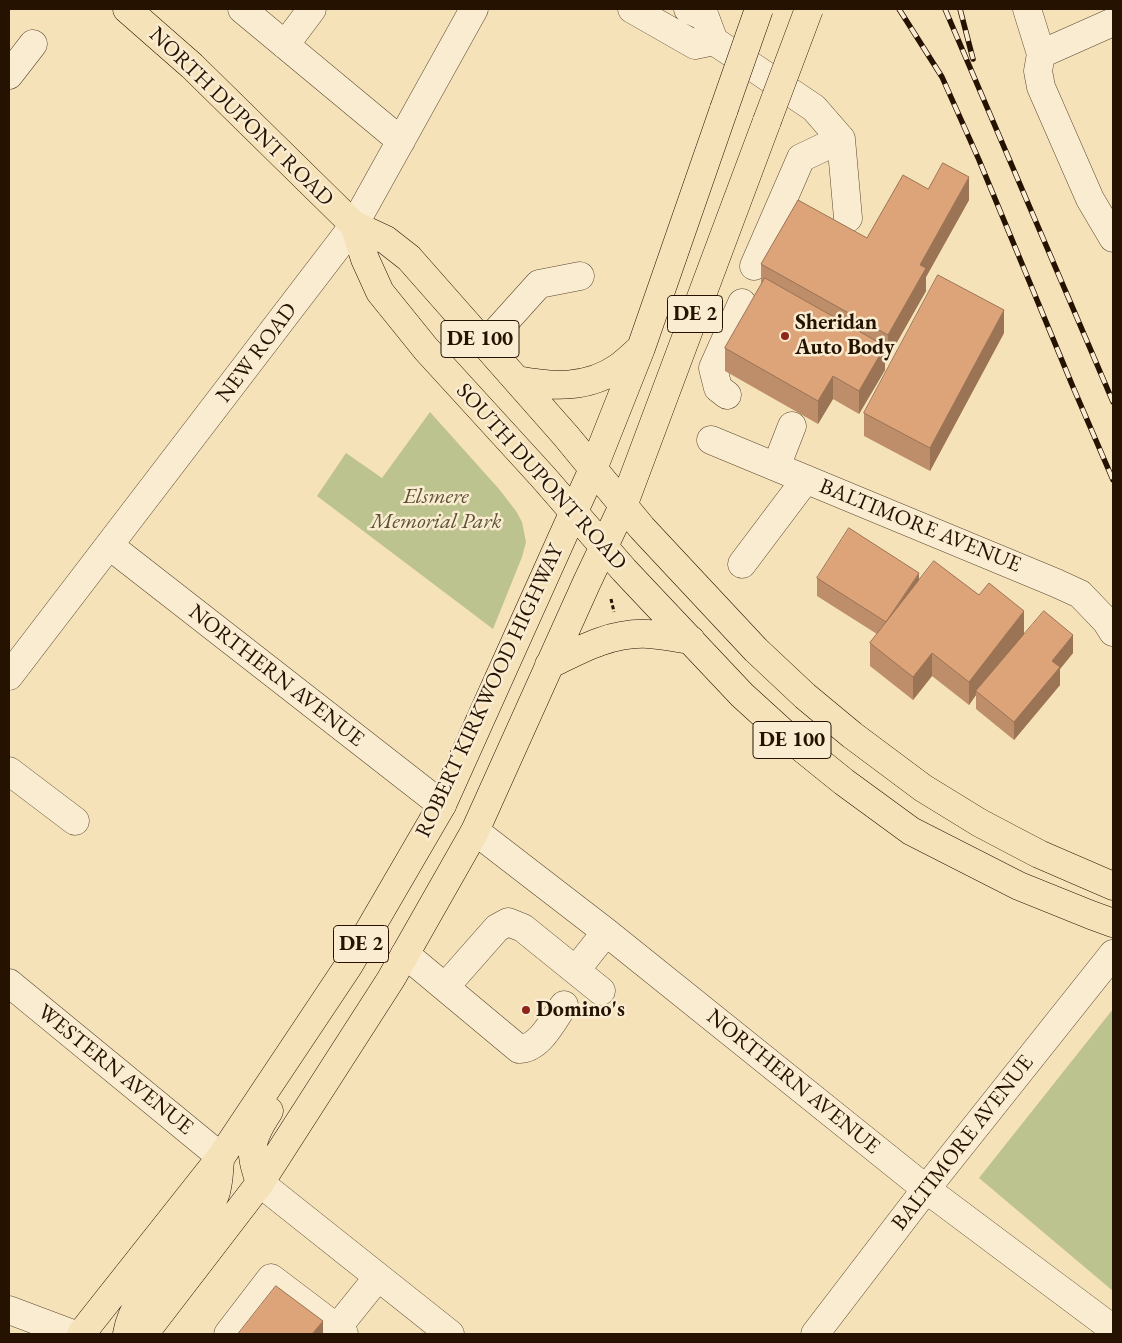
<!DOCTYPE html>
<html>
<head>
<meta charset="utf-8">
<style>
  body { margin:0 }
  #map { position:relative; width:1122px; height:1343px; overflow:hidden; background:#f6e2b8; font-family:"EB Garamond",serif }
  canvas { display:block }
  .frame { position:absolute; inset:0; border:10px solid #261200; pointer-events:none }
</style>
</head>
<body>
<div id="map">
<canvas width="1122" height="1343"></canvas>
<div class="frame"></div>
</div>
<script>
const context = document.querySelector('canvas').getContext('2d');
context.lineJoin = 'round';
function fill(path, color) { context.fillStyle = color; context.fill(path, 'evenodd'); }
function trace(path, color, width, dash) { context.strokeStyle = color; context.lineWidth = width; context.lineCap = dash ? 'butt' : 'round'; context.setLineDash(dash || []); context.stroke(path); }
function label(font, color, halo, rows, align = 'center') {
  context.font = font + ' "EB Garamond",serif'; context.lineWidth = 5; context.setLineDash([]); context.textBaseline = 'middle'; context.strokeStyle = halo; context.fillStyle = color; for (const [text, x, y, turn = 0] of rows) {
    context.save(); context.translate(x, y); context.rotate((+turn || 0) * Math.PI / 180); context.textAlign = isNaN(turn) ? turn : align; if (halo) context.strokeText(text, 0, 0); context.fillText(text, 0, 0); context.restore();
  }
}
fill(new Path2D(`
  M430 412 499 489 516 511 522 522 526 542 522 557 493 629 317 496 346 453 382 478Z
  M1113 1009V1291L979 1178Z`), '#bdc38e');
const minor = new Path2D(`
  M242 9 401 141
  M632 9 695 45 714 41
  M688 9 705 17 714 41 814 108 841 139 848 218
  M1027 9 1041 54 1038 71 1041 87 1090 199 1113 238
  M285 45 312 9
  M1041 54 1113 22
  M9 75 33 44
  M754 266 801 158 841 139
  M485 344 539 284 580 276
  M727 395 718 388 713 368 742 303
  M711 440 1056 583 1080 594 1106 621 1113 632
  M776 467 792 426
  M110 546 442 805
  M742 564 806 479
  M9 676 354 225 474 9
  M9 771 75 821
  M475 831 606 932 926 1189 1113 1329
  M405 954 519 1049C540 1049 553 1020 564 1005
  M576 970 606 932
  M9 983 221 1157
  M445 987 497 928 508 922 523 928 601 991
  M260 1183 450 1334
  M9 1310 73 1334
  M228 1334 271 1278 337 1328
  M344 1334 337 1328 378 1277
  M815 1334 926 1189 1113 954`);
const major = new Path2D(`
  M127 9 192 66 354 225 386 240 409 258 566 436 642 528 756 650 805 696 852 735 923 788 980 823 1039 854 1113 886
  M354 225 365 259 380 292 426 349 543 477 624 570 742 695 787 736 844 782 911 831 1019 886 1091 915 1113 923
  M517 380C552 387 588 389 619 367 626 362 633 355 640 349
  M549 665C581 649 612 632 648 634 663 635 677 638 691 640
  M260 1183C249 1150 249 1141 269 1111
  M81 1334 221 1157 349 965 442 805 593 469 641 348 724 109
  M127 1334C134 1287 196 1241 215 1195 219 1185 219 1171 220 1160
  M144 1334 260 1183 391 979 475 831 587 582 623 506 767 121`);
trace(minor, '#5a462e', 29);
trace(major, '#261200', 29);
trace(new Path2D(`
  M611 599 614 612`), '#261200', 3, [4, 2.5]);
trace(minor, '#f9ecd1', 28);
trace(major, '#f6e2b8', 28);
const rail = new Path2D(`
  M899 9 942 77 979 160 1073 387 1113 480
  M945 9 1113 402
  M960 9 973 59`);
trace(rail, '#261200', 5.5);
trace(rail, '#f9ecd1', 4, [11]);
const majorBridge = new Path2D(`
  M724 109 759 9
  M767 121 809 9`);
trace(majorBridge, '#261200', 29, []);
trace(majorBridge, '#f6e2b8', 28);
fill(new Path2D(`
  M928 189 969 200 926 277V291L888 358 885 356V370L859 414 833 399 818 424 725 371V348L761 285V264L867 238Z
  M1004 333 930 471 864 436V413Z
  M817 578 919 581 1024 634 1073 653 1060 669V685L1014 740 976 709V695L969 705 932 676 913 700 870 666V643L877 634 817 596Z`), '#be8d69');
fill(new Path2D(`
  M969 177V200L926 277V291L888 358V335L920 265Z
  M1004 310V333L930 471V448Z
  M885 346V370L859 414V391Z
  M833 376V399L818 424V401Z
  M919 573V590L887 623Z
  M1024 611V634L976 691V695L969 705V682Z
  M1073 635V653L1060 669V685L1014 740V722L1052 661Z
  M932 653V676L913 700V677Z
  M323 1321V1334H312Z`), '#9b7355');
const building = new Path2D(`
  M943 163 969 177 920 265 926 268 888 335 761 264 798 200 867 238 903 175 928 189Z
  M938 275 1004 310 930 448 864 413Z
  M765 278 885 346 859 391 833 376 818 401 725 348Z
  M849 528 919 573 886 622 817 578Z
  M934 561 979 595 989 583 1024 611 969 682 932 653 913 677 870 643Z
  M1044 611 1073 635 1052 661 1060 667 1014 722 976 691Z
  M276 1286 323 1321 312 1334H238Z`);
fill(building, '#dda47a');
trace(building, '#9b7355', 1);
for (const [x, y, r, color] of [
  [785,336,5,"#8f2418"],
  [526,1010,5,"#8f2418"]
]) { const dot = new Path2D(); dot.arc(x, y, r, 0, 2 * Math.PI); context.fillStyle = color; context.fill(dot); trace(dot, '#f9ecd1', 2); }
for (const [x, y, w] of [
  [695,314,55],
  [480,339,78],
  [792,740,78],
  [361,944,55]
]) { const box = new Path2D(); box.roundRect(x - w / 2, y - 18.5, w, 37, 4); context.fillStyle = '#f9ecd1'; context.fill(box); trace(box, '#261200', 1); }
label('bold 21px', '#261200', null, [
  ["DE 2",695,314],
  ["DE 100",480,339],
  ["DE 100",792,740],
  ["DE 2",361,944]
]);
label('22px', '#261200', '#f9ecd1', [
  ["NORTH DUPONT ROAD",241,117,44],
  ["NEW ROAD",257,353,-53],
  ["SOUTH DUPONT ROAD",541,477,48],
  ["BALTIMORE AVENUE",920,526,22],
  ["NORTHERN AVENUE",276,676,38],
  ["ROBERT KIRKWOOD HIGHWAY",490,691,-65],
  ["WESTERN AVENUE",115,1070,39],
  ["NORTHERN AVENUE",793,1082,39],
  ["BALTIMORE AVENUE",963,1143,-52]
]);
label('bold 22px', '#261200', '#f9ecd1', [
  ["Sheridan",795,323],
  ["Auto Body",795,348],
  ["Domino's",536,1010]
], 'left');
label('italic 22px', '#5b5032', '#f9ecd1', [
  ["Elsmere",436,497],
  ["Memorial Park",436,522]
]);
</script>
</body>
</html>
